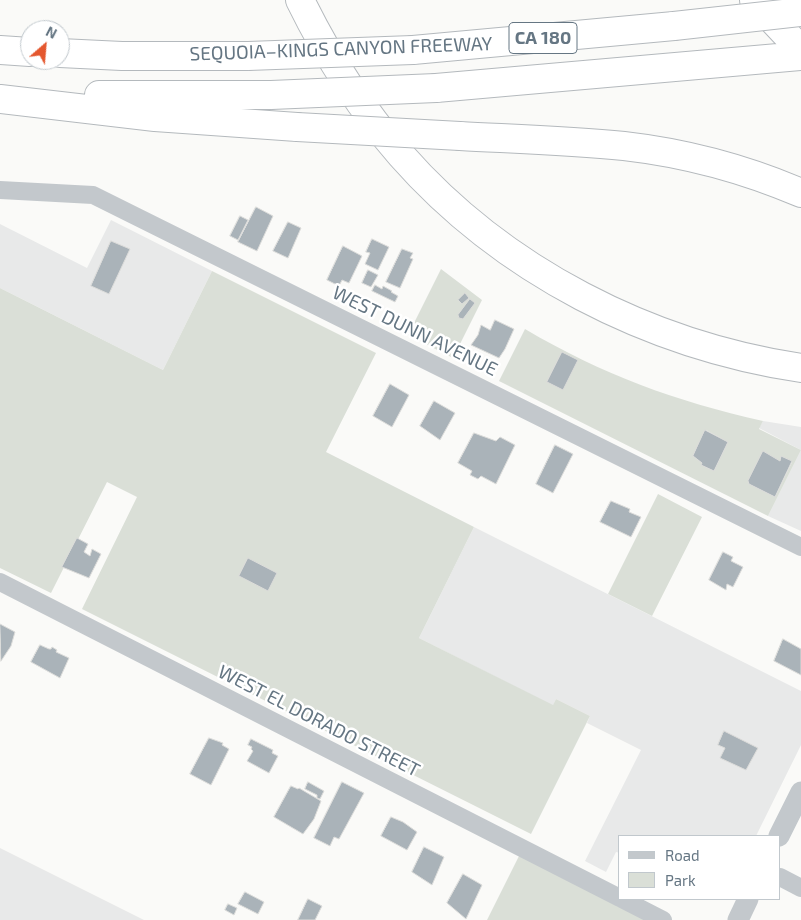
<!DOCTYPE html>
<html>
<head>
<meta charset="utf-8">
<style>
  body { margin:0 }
  #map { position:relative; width:801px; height:920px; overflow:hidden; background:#fafaf8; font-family:"Exo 2",sans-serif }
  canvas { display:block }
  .legend { position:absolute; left:618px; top:835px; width:162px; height:65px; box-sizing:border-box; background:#fff; border:1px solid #c1c8cd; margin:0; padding:6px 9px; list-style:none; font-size:15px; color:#657683 }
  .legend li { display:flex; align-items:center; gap:10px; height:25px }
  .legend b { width:25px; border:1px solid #c1c8cd }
  .north { position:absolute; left:20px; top:20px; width:50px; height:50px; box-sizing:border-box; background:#fff; border:1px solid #c1c8cd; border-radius:50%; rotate:27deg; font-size:14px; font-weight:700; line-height:20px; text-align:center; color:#657683 }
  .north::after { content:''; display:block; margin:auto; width:18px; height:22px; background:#e4572e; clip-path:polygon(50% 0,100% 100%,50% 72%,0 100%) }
</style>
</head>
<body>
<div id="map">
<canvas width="801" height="920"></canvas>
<ul class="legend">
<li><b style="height:6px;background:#c3c8cc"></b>Road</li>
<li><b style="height:14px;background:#dadfd7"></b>Park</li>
</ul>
<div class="north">N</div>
</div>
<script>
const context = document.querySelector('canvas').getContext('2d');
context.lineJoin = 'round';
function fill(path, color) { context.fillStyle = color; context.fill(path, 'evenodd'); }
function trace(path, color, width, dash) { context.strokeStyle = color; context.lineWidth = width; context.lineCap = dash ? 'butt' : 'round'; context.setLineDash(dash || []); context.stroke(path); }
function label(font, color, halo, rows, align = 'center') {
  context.font = font + ' "Exo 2",sans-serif'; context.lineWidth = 5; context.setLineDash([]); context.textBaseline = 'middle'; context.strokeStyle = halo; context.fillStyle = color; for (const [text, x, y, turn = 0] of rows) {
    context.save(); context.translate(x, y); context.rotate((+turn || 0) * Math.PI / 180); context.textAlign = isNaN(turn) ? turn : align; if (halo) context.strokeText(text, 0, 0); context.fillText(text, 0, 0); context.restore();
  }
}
fill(new Path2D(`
  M111 220 212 271 163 370 0 288V224L87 268Z
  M763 421 801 427V531L768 516 801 450 759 428Z
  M474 527 801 691V745L756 836H620V853L616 852 606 872 585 861 641 750 587 723 590 716 556 699 553 706 419 638Z
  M0 848 144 920H0Z`), '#e8e9e9');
fill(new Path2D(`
  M441 269 482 300 453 358 408 335Z
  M212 271 376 353 326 452 474 527 419 638 553 705 556 699 590 716 531 834 82 609 137 497 107 482 51 593 0 568V288L163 370Z
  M525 329C603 375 675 401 763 421L759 429 801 450 768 516 499 381ZM706 430 728 442 714 471 701 465 702 463 693 456ZM781 456 792 462 775 497 749 484 748 481 780 461Z
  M658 494 702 517 652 616 608 594Z
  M520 854 651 920H487Z`), '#dadfd7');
const building = new Path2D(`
  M256 207 273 216 257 251 238 242Z
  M240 216 248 220 238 240 230 236Z
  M288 222 301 228 288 258 273 251Z
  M372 239 389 247 378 270 365 264 370 253 366 252Z
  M111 241 130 249 109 294 91 286Z
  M343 246 362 256 349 283 342 280 339 286 327 280Z
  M402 249 413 253 410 258 413 259 400 288 386 282Z
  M368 270 378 275 371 287 362 283Z
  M375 285 382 289 383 286 392 291 391 292 398 296 395 302 372 291Z
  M465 293 469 298 462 304 458 300Z
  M470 299 475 303 463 319 459 318 458 315Z
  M495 320 514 329 505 349 499 358 471 345 478 335 481 325 490 330Z
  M562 352 578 360 563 390 547 382Z
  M390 384 409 395 392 427 373 416Z
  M434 401 455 413 440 440 420 426Z
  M705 430 728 442 714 471 701 465 702 463 693 456Z
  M474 433 496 441 500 437 515 445 496 484 481 476 478 479 470 475 472 471 458 463Z
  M555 445 573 454 553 493 536 484Z
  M763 451 780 461 781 456 792 461 775 497 749 484 748 481Z
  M611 501 630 509 629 512 641 517 631 537 600 522Z
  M77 538 88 544 84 552 90 556 92 549 101 554 89 578 62 567Z
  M723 552 733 557 731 561 743 567 733 587 727 584 726 590 709 580Z
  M248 558 277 573 268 591 239 576Z
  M0 624 15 632 11 646 1 661Z
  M783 639 801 649V675L774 661Z
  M40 645 49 649H51L52 647 57 650 56 652 69 658 60 678 31 662Z
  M724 731 758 748 746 770 720 758 725 748 718 745Z
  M209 738 223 743 222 745 229 749 211 785 190 774Z
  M251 739 273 750 272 753 278 756 269 773 247 761 253 751 251 749 252 747 248 745Z
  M308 782 324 791 320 799 317 798V795L305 789Z
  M342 782 364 793 339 839 334 837 330 846 314 838Z
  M291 786 298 789 299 788 321 801 314 819 303 834 274 817Z
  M391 817 403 822 417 832 407 850 381 836Z
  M424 847 444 857 432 885 412 872Z
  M463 874 482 885 466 919 447 903Z
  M245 892 264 902 258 914 238 904Z
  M308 899 322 906 315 920H298Z
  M228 904 237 908 234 915 225 910Z`);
fill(building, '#aab3b9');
trace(building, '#dcdcda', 1);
const motorway = new Path2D(`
  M300 0C327 55 361 109 401 155 503 271 649 345 801 368
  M754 0 801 50
  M0 50 30 52
  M413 50 674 26
  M60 53 122 56H248
  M436 88 801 56
  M99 95H271
  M0 99 155 117 297 127
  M460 136C515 139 570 141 624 146 685 153 745 169 801 193`);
trace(motorway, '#b4b9bd', 30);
trace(new Path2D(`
  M0 190 93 195 801 547
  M0 582 620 898
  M780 877 801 888
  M622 899 663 920`), '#c3c8cc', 18);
trace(new Path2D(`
  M779 836 801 792
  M738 920 748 899`), '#c3c8cc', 21);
trace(motorway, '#fff', 28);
const motorwayBridge = new Path2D(`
  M674 26 801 12
  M248 56 413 50
  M271 95 436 88
  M297 127 460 136`);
trace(motorwayBridge, '#b4b9bd', 30, []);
trace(motorwayBridge, '#fff', 28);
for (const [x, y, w] of [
  [543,38,68]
]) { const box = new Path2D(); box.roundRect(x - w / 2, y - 15.5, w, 31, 4); context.fillStyle = '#fff'; context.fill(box); trace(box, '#657683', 1); }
label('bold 18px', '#657683', null, [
  ["CA 180",543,38]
]);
label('19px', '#657683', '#fff', [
  ["SEQUOIA–KINGS CANYON FREEWAY",341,49,-2],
  ["WEST DUNN AVENUE",415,331,26],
  ["WEST EL DORADO STREET",319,721,27]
]);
</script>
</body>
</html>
